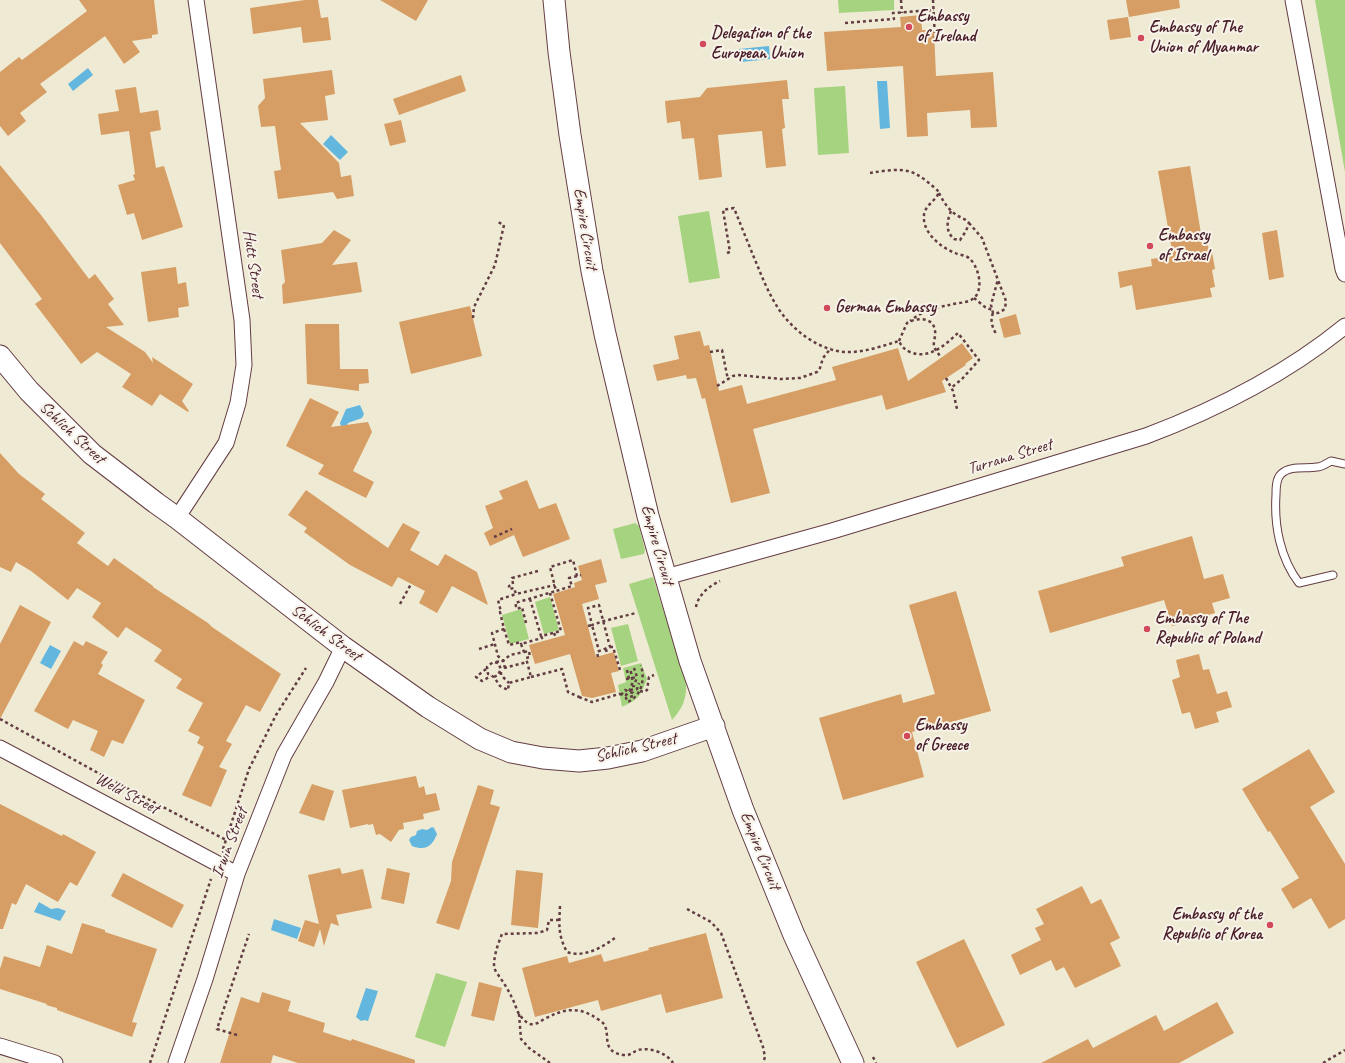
<!DOCTYPE html>
<html>
<head>
<meta charset="utf-8">
<style>
  body { margin:0 }
  canvas { display:block; background:#efead3 }
</style>
</head>
<body>
<canvas width="1345" height="1063"></canvas>
<script>
const context = document.querySelector('canvas').getContext('2d');
context.lineJoin = 'round';
function fill(path, color) { context.fillStyle = color; context.fill(path, 'evenodd'); }
function trace(path, color, width, dash) { context.strokeStyle = color; context.lineWidth = width; context.lineCap = dash ? 'butt' : 'round'; context.setLineDash(dash || []); context.stroke(path); }
function label(font, color, halo, rows, align = 'center') {
  context.font = font + ' Caveat,sans-serif'; context.lineWidth = 4; context.setLineDash([]); context.textBaseline = 'middle'; context.strokeStyle = halo; context.fillStyle = color; for (const [text, x, y, turn = 0] of rows) {
    context.save(); context.translate(x, y); context.rotate((+turn || 0) * Math.PI / 180); context.textAlign = isNaN(turn) ? turn : align; if (halo) context.strokeText(text, 0, 0); context.fillText(text, 0, 0); context.restore();
  }
}
fill(new Path2D(`
  M838 0H894V10L839 13Z
  M1315 0H1345V172Z
  M845 86 849 153 818 155 814 88Z
  M709 211 720 278 689 283 678 216Z
  M635 523 639 526 645 550 644 554 621 559 613 529Z
  M653 577 686 683C687 699 682 709 672 720L629 584Z
  M550 597 559 630 544 634 535 602Z
  M521 609 529 639 510 644 502 615Z
  M628 624 638 661 621 666 611 628Z
  M641 663 647 679C640 697 639 699 622 707L618 685 626 682 623 668Z
  M436 973 467 982 445 1047 415 1037Z`), '#a6d37f');
fill(new Path2D(`
  M769 46 770 59 741 62 739 49Z
  M88 68 93 75 73 91 68 84Z
  M877 81H887L890 128 880 129Z
  M331 135 348 152 340 160 323 144Z
  M360 405 364 414 362 418 348 423 346 428 341 426 340 423 346 409Z
  M50 645 61 651 51 669 40 663Z
  M432 827 434 828 437 834C432 847 425 851 412 846L409 840 411 837 416 835 417 831 422 829 427 830Z
  M39 902 51 909 58 908 66 911 60 921 34 912Z
  M274 919 301 928 297 939 271 930Z
  M366 988 378 991 368 1021 364 1020 361 1021 356 1017Z`), '#63b7df');
fill(new Path2D(`
  M79 0H154L158 34 152 35V38L132 41 140 52 124 64 105 36 40 84 47 92 20 113 26 121 8 136 0 126V72L19 57 22 60 87 11Z
  M305 0H318L321 18 328 17 331 40 303 43 301 27 253 34 250 8Z
  M380 0H428L416 21Z
  M1126 0H1179L1180 8 1129 17Z
  M921 15 922 30H934L936 76 993 72 997 127 971 128 970 110 927 113 928 136 907 137 903 66 827 71 824 32 901 27 900 17Z
  M1128 17 1131 37 1110 40 1107 20Z
  M332 70 335 94 325 96 328 120 300 123 339 163 341 177 351 175 354 196 337 199 333 192 278 199 274 171 281 170 275 126 261 127 258 106 265 98 263 79Z
  M461 75 466 91 399 115 393 99Z
  M787 80 789 99H782L785 128 782 129 786 166 766 168 762 131 718 135 722 177 699 180 694 138 682 139 680 121 667 123 665 101 700 97 707 88Z
  M136 87 140 113 158 110 161 130 150 132 156 168 164 166 183 227 142 240 134 213 127 215 118 185 135 180 133 175 135 174 129 131 101 135 98 114 119 111 115 90Z
  M401 120 406 142 390 146 384 124Z
  M0 165 41 215 89 279 95 274 114 299 108 304 124 325 106 327 145 352 153 363 152 357 193 384 182 401 189 411 188 412 160 394 152 406 122 387 131 374 97 352 81 364 35 304 42 299 0 243Z
  M1190 166 1202 240 1207 239 1209 252H1212L1215 269 1212 270 1215 287 1210 288 1212 297 1136 310 1132 285 1120 288 1118 272 1152 266 1151 259 1173 256 1158 171Z
  M334 230 351 240 332 265 357 262 362 292 283 304 282 285 285 282 281 250 322 243Z
  M1277 230 1284 277 1269 280 1262 233Z
  M176 267 178 284 186 282 189 306 178 308 179 317 148 322 141 272Z
  M470 306 482 356 411 374 399 322Z
  M1016 314 1021 334 1004 338 999 319Z
  M305 324H339L340 369H368L369 383 359 384V391L307 384Z
  M700 331 704 346 709 345 719 391 742 385 747 404 836 380 832 367 898 348 908 381 962 343 973 358 965 364 966 365 942 381 946 392 886 410 882 395 753 429 770 493 731 503 705 398 702 399 696 378 687 379 686 375 657 381 653 365 679 359 674 336Z
  M310 398 339 412 331 427 368 422 372 432 353 471 374 482 366 498 318 474 324 465 286 446Z
  M0 453 19 474 45 494 41 499 85 533 77 543 108 566 114 558 153 586V587L208 623 212 627 281 674 260 712 246 705 226 741 232 744 219 767 227 770 211 807 182 795 204 747 197 743 200 737 188 731 203 703 176 688 182 679 154 661 162 650 126 627 118 638 92 617 101 603 77 588 68 600 31 571 16 562 11 572 0 567Z
  M527 480 539 509 556 503 570 539 523 557 514 535 490 546 484 533 493 528 485 506 503 499 499 491Z
  M306 490 388 548 403 523 420 532 410 550 438 566 445 554 477 572 488 605 452 586 437 613 419 603 425 591 398 577 392 587 350 565 304 532 307 528 288 515Z
  M1192 536 1204 579 1223 574 1230 598 1212 603 1215 613 1172 626 1164 600 1050 633 1038 591 1124 566 1121 557Z
  M601 559 607 582 595 585 599 599 582 604 596 657 614 652 619 671 611 673 616 692 592 698 582 696 570 654 535 664 529 645 565 635 553 594 575 587 574 583 582 580 578 566Z
  M956 591 991 711 944 724 943 723 912 732 924 777 843 800 819 718 901 694 903 703 935 694 909 605Z
  M20 605 51 622 0 719V644Z
  M74 641 83 646 86 641 108 652 101 663 103 665 98 674 145 700 123 744 112 740 104 757 90 750 98 731 73 720 68 729 34 711Z
  M1199 654 1203 670 1209 669 1217 694 1227 691 1232 707 1216 712 1219 722 1195 729 1190 712 1182 714 1172 680 1180 677 1176 660Z
  M1309 749 1335 792 1310 807 1345 864V919L1329 929 1311 898 1293 909 1281 889 1299 878 1270 831 1268 832 1242 789Z
  M416 776 419 788 424 786 426 795 436 793 440 810 423 814 424 819 403 823 404 829 399 830 391 842 380 834 376 835 373 824 368 825V824L350 828 342 790Z
  M312 784 334 791 324 821 299 813Z
  M478 785 494 790 490 804 500 807 459 930 436 923 451 881 452 862Z
  M0 804 62 836 63 834 96 852 77 886 70 882 58 902 26 884 16 905 12 903 3 929H0Z
  M340 868 342 874 363 869 372 908 336 915 339 926 331 923 324 946 320 929 314 947 298 941 305 920 319 924 308 875Z
  M387 868 410 873 404 904 381 899Z
  M516 870 543 873 538 928 511 925Z
  M123 873 184 905 172 928 111 896Z
  M1082 886 1091 904 1101 899 1120 938 1110 943 1121 966 1075 988 1064 967 1056 971 1051 960 1020 975 1011 955 1041 940 1035 928 1044 924 1036 909Z
  M82 923 105 930V932L157 949 132 1022 137 1023 132 1037 57 1010V1008L46 1005 47 1004 0 989V969L4 956 40 967 47 945 72 954Z
  M706 933 723 998 666 1013 661 994 601 1011 598 1000 535 1017 522 968 567 956 569 963 601 954 604 962 649 950 648 948Z
  M964 939 1005 1025 957 1048 916 962Z
  M479 982 502 988 494 1021 471 1016Z
  M262 992 291 1001 288 1011 325 1023 323 1032 351 1041 352 1039 415 1060V1063H298L273 1055 271 1063H220L241 997 259 1003Z
  M1217 1002 1234 1033 1179 1063H1041L1088 1039 1093 1048 1156 1015 1164 1031Z`), '#d69e64');
const lane = new Path2D(`
  M1333 575 1299 583C1280 558 1274 525 1276 495 1276 488 1276 479 1281 474 1290 465 1306 469 1317 467 1322 467 1327 463 1331 461L1345 464`);
const street = new Path2D(`
  M1293 0 1343 269 1345 274
  M177 518 226 443 238 403 244 365 242 320 196 0
  M666 577 832 531 1146 436C1217 409 1285 375 1345 326
  M0 748 237 874
  M0 1046 55 1063
  M176 1063 205 979 237 874 284 755 326 682 343 647`);
const secondary = new Path2D(`
  M554 0 559 52 570 135 592 271 605 334 648 516 690 661 743 810 794 935 853 1063
  M0 356 29 391 92 454 156 503 177 518 343 647 428 707 480 739 511 752 543 758 579 761 608 758 642 751 714 726`);
trace(lane, '#633d44', 9);
trace(street, '#633d44', 17);
trace(secondary, '#633d44', 23);
trace(new Path2D(`
  M901 0 902 13
  M933 0 935 38
  M845 23 894 19 893 13 934 10
  M870 173C883 171 898 168 911 172 919 174 933 186 939 192 936 201 925 205 924 215 922 232 940 247 955 253 959 255 965 255 969 258 977 265 982 281 978 292 974 304 959 302 949 305 939 307 926 310 917 316 915 317 912 320 910 321
  M939 193C943 201 948 209 955 214 960 218 965 218 969 223L966 231 960 240 954 239C945 231 947 221 951 211
  M969 223 982 238 1006 301 1005 309 998 313H993L991 305 998 279
  M727 253 730 252 723 210 734 208C742 228 750 248 758 267 764 282 771 298 780 311 795 332 819 350 845 352 863 353 882 346 899 341 902 347 904 349 910 352 929 360 945 345 958 333L979 360 962 379 951 388
  M974 298 985 307 992 310
  M993 313C990 321 992 326 996 334
  M473 318 474 307 495 265 504 225 498 222
  M899 341 907 323C917 317 934 317 935 331 936 336 933 342 934 347 936 351 939 354 941 358
  M710 352 722 350 728 380
  M946 378 953 391 957 409
  M717 386 733 376 738 375 781 379 800 378 817 372 820 368 823 358 831 348
  M494 537 512 529
  M538 571 512 578 513 584 509 586V589L514 588 516 594 555 585
  M577 576 569 578 572 586 556 591 550 567 573 560 577 576 581 575
  M530 599 541 636 561 631 550 593
  M400 604 411 584
  M696 607C698 595 709 586 720 581
  M526 623 522 607 517 609 515 603 556 591
  M588 626 592 625 599 651 610 647 599 605 588 608 592 625 604 621 636 613
  M504 629 509 645 521 642V644
  M554 633 556 638
  M610 647H613L620 670
  M479 649 495 644
  M606 649 607 654
  M598 657 597 652 599 651
  M496 662 503 661 510 655 524 652 521 644 542 638 541 636
  M504 668 527 662
  M505 668 503 661 498 656 492 633 504 629 500 612H501L498 600 516 594
  M486 669 476 677 482 681 491 676
  M627 670 629 679
  M501 672V675L509 683
  M494 677 498 675 501 669 498 663 493 662 487 667 488 674 494 677 500 686 508 690 509 683 531 677 526 658 530 657 529 651 524 652
  M531 677 562 669 568 692 579 697 582 696
  M626 679 637 677 634 668
  M632 686H634L637 677
  M630 690 637 689 639 683
  M640 691 644 692 647 690 649 677 654 675
  M621 695 625 690 633 693V696L626 698 628 702C642 695 645 680 641 665
  M579 697 592 702 619 694 626 695C634 687 633 678 630 669
  M0 719 100 774 226 840
  M223 849 249 769 276 715 306 668
  M560 906C559 926 558 935 567 952 585 958 603 947 616 937
  M687 909 711 922 721 933 763 1047 765 1057 763 1063
  M559 920H549L547 930 538 933 502 934C498 944 494 955 494 966 494 970 499 976 501 979 505 985 509 991 512 998 515 1003 516 1009 519 1014 522 1018 526 1023 530 1024 535 1025 540 1022 544 1019 562 1010 575 1006 593 1016 596 1018 601 1021 603 1023 612 1033 599 1052 624 1055 630 1056 633 1052 638 1050 650 1047 667 1053 673 1063
  M519 1014 521 1039 529 1048 550 1063
  M237 1035 217 1029 249 934
  M873 1057 876 1063
  M150 1063 211 879
  M1323 1063 1345 1050`), '#633d44', 2.5, [3, 3]);
trace(lane, '#fff', 7);
trace(street, '#fff', 15);
trace(secondary, '#fff', 21);
for (const [x, y, r, color] of [
  [909,27,4,"#d1495b"],
  [1141,38,4,"#d1495b"],
  [703,44,4,"#d1495b"],
  [1150,246,4,"#d1495b"],
  [827,308,4,"#d1495b"],
  [1147,629,4,"#d1495b"],
  [907,736,4,"#d1495b"],
  [1270,925,4,"#d1495b"]
]) { const dot = new Path2D(); dot.arc(x, y, r, 0, 2 * Math.PI); context.fillStyle = color; context.fill(dot); trace(dot, '#f7f3e8', 1.5); }
label('bold 17px', '#4a1f2b', '#f7f3e8', [
  ["Embassy",917,17],
  ["of Ireland",917,37],
  ["Embassy of The",1149,28],
  ["Union of Myanmar",1149,48],
  ["Delegation of the",711,34],
  ["European Union",711,54],
  ["Embassy",1158,236],
  ["of Israel",1158,256],
  ["German Embassy",835,308],
  ["Embassy of The",1155,619],
  ["Republic of Poland",1155,639],
  ["Embassy",915,726],
  ["of Greece",915,746],
  ["Embassy of the",1262,915,"right"],
  ["Republic of Korea",1262,935,"right"]
], 'left');
label('17px', '#4a1f2b', '#f7f3e8', [
  ["Empire Circuit",585,229,81],
  ["Hutt Street",253,264,82],
  ["Schlich Street",72,433,43],
  ["Turrana Street",1010,457,-17],
  ["Empire Circuit",657,545,74],
  ["Schlich Street",326,633,37],
  ["Schlich Street",636,748,-13],
  ["Weld Street",127,794,28],
  ["Irwin Street",230,843,-69],
  ["Empire Circuit",760,851,68]
]);
</script>
</body>
</html>
